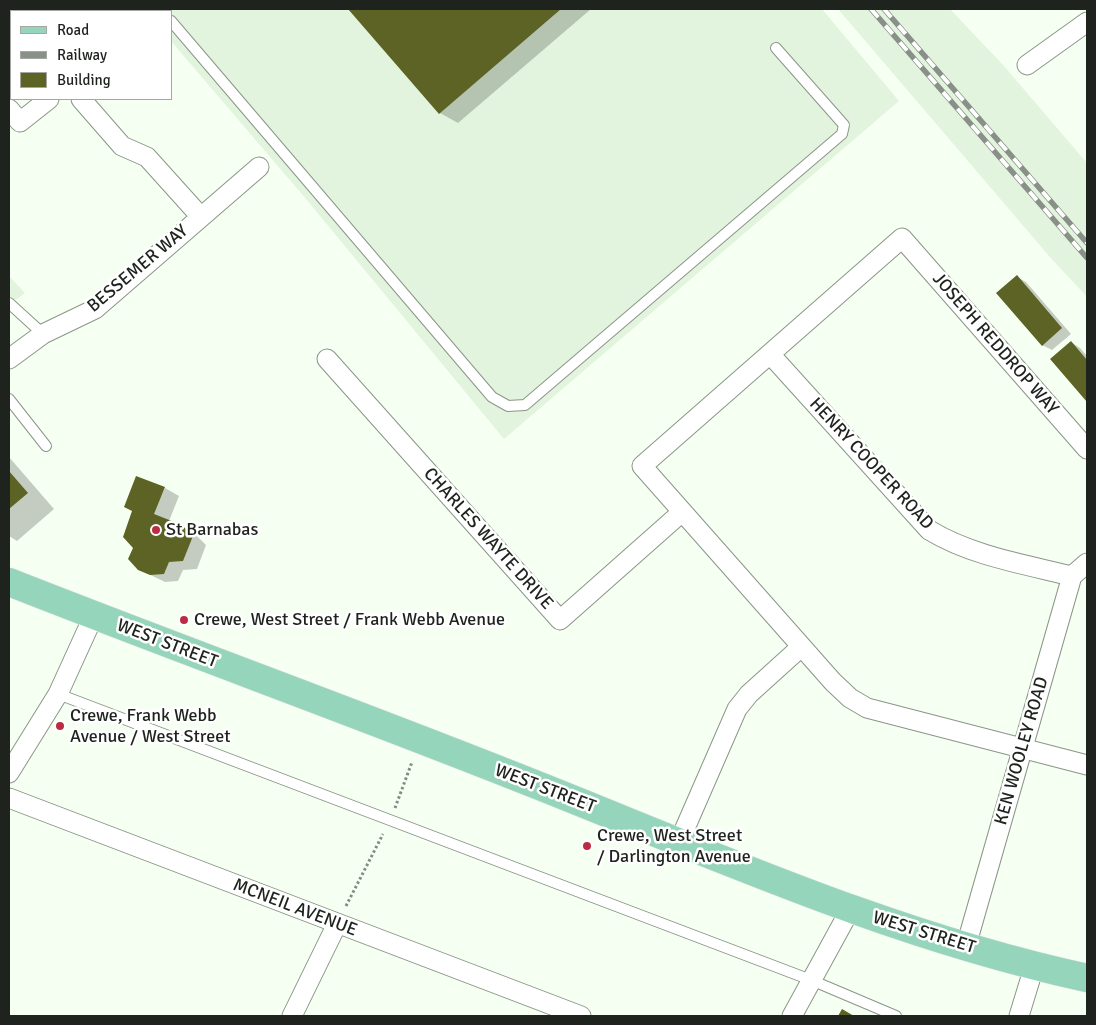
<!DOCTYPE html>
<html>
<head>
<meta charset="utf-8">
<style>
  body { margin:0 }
  #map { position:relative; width:1096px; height:1025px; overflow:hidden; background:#f5fff2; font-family:Signika,sans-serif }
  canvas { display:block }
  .frame { position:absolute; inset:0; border:10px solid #1f231e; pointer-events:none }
  .legend { position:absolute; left:10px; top:10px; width:162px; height:90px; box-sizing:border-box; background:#fff; border:1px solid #a5a7a5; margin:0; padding:6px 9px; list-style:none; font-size:15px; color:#1f231e }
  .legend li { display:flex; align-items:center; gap:10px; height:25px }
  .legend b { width:25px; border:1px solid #a5a7a5 }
</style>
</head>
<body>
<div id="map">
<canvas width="1096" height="1025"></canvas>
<div class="frame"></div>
<ul class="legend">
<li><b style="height:6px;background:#95d5bb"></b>Road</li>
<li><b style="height:6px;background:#899087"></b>Railway</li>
<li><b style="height:14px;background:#5d6324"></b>Building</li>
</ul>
</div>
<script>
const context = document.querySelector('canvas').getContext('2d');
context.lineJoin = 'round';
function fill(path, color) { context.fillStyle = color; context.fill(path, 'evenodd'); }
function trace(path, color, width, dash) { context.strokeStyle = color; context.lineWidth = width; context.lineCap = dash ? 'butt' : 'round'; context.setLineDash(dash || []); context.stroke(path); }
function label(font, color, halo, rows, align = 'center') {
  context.font = font + ' Signika,sans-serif'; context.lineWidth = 5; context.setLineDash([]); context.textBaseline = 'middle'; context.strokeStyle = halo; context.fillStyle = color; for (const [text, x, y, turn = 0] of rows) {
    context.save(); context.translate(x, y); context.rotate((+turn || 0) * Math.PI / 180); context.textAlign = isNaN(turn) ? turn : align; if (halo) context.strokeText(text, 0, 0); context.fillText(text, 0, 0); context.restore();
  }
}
fill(new Path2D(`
  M144 9H822L899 101 504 439 306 199 171 41V11H146Z
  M838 9H950L1004 66 1087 163V297L1049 256Z
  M9 276 25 293 9 305Z`), '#e3f4de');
fill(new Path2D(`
  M350 9H591L458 123 440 113Z
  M1017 277 1026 282 1071 334 1052 350 1042 345Z
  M1071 342 1080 348 1087 356V400L1052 359Z
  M9 457 54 509 17 541 9 536Z
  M165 488 179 496 169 521 196 535 206 545 197 569 183 570 178 581 165 582 138 569 130 559Z`), '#0003');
fill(new Path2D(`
  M348 9H561L439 114Z
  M1017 275 1062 328 1042 346 996 293Z
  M1071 341 1087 360V402L1050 359Z
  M9 471 28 493 9 509Z
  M136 476 165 487 154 514 182 525 193 536 183 561 169 562 164 574 150 575 138 570 128 559 133 548 123 537 132 511 124 507Z
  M842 1009 854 1016H838Z`), '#5d6324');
const lane = new Path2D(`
  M161 9 163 11
  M171 21 492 397 508 406 525 405 842 134 844 125 776 48
  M9 303 43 334
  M9 399 46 446
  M58 694 811 980 896 1016`);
const street = new Path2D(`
  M1027 65 1087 22
  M81 99 122 146 147 157 201 217
  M9 109 20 122 49 99
  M770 354 929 530C972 556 1023 564 1072 576
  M9 359 43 334 95 309 259 167
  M327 359 560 620 682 512
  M1087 449 902 238 642 466 833 682 850 698 867 708 1087 765
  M9 773 58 694 94 615
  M9 798 581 1016
  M679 842 737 709 749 694 801 647
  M966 946 1072 576 1087 563
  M292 1016 337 924
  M792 1016 850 910
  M1019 1016 1034 967`);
const primary = new Path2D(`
  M9 582C184 651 362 715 537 785 718 857 897 937 1087 978`);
trace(lane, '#8b9688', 12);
trace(street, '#8b9688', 21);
trace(primary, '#e0e0e0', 29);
trace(new Path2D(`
  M395 808 412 762
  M346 906 383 834`), '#858b83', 3, [2.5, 2.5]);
trace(lane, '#fff', 10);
trace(street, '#fff', 19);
trace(primary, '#95d5bb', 28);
const rail = new Path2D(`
  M871 9 1087 258
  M884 9 1087 243`);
trace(rail, '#899087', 5.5);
trace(rail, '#fff', 4, [11]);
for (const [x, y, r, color] of [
  [156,530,5,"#bc2b44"],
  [184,620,5,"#bc2b44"],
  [60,726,5,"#bc2b44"],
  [587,846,5,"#bc2b44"]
]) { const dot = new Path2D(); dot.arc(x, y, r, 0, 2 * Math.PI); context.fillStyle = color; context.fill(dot); trace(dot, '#fff', 2); }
label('18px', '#1f231e', '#fff', [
  ["BESSEMER WAY",138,269,-40],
  ["JOSEPH REDDROP WAY",995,344,49],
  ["HENRY COOPER ROAD",871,464,47],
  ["CHARLES WAYTE DRIVE",488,539,48],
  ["WEST STREET",167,644,21],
  ["KEN WOOLEY ROAD",1022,751,-74],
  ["WEST STREET",545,789,21],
  ["MCNEIL AVENUE",295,908,21],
  ["WEST STREET",924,933,17]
]);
label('18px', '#1f231e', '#fff', [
  ["St Barnabas",166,530],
  ["Crewe, West Street / Frank Webb Avenue",194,620],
  ["Crewe, Frank Webb",70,716],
  ["Avenue / West Street",70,737],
  ["Crewe, West Street",597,836],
  ["/ Darlington Avenue",597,857]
], 'left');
</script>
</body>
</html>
